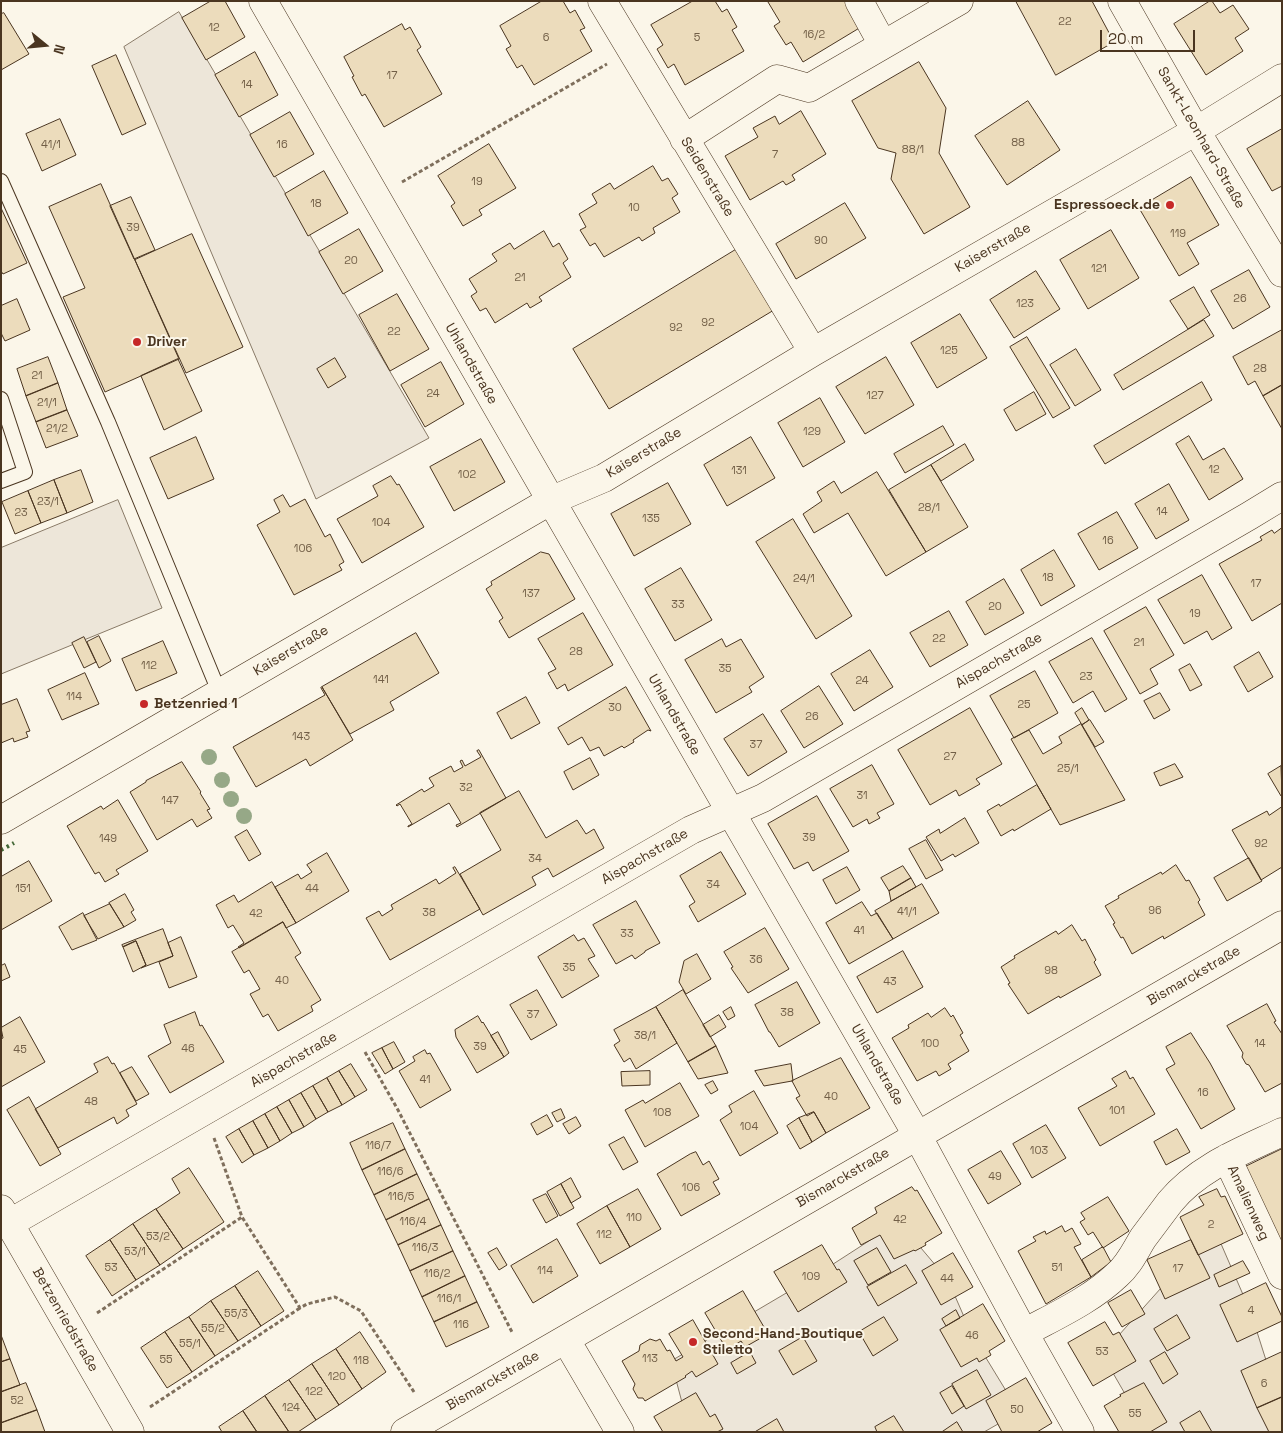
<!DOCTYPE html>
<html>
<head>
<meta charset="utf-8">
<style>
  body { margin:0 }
  #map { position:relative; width:1283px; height:1433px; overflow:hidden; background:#fbf6e9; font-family:"Space Grotesk",sans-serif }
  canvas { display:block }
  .frame { position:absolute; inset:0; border:2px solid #4a3520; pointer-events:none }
  .north { position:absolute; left:20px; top:20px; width:50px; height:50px; -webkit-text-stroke:4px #fbf6e9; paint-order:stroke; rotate:107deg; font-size:14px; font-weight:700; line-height:20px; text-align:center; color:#4a3520 }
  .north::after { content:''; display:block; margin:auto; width:18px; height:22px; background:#4a3520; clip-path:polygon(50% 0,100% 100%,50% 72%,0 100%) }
  .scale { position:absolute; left:1100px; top:30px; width:95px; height:22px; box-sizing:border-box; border:2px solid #4a3520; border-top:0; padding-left:6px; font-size:15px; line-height:18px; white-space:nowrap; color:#4a3520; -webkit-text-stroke:4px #fbf6e9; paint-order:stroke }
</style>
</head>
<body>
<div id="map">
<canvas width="1283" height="1433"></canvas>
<div class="frame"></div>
<div class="north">N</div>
<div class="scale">20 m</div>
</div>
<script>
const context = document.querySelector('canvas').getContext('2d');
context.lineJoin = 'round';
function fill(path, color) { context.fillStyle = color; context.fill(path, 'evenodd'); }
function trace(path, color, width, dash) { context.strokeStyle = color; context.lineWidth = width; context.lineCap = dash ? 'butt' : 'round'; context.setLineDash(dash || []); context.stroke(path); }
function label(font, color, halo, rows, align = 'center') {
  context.font = font + ' "Space Grotesk",sans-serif'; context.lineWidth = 4; context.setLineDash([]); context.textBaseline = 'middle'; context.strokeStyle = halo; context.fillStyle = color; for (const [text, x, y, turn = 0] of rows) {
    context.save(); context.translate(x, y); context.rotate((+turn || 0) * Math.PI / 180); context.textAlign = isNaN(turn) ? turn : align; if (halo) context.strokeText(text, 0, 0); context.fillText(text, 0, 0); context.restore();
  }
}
const green = new Path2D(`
  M179 12 429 438 316 499 124 47Z
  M118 500 162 608 1 674V548Z
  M899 1222 948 1280 972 1335 1019 1412 984 1432H692L688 1425 671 1361 810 1279Z
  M1212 1223 1251 1313 1272 1379 1282 1432H1147L1102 1354 1178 1269Z`);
fill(green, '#ede6d9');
trace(green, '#887966', 1);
const building = new Path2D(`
  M211 1H225L245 37 206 60 182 18Z
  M542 1H563L570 13 575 10 585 28 580 30 592 51 534 85 522 65 517 68 506 49 511 46 500 26Z
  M693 1H715L722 12 727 9 737 27 732 30 744 51 685 85 674 64 668 68 657 49 663 45 651 25Z
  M770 1H852L861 27 803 62 791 42 786 45 774 26 780 22 768 2Z
  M1016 1H1092L1114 42 1056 75Z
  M1210 1H1212L1220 13 1233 5 1249 29 1235 38 1243 51 1206 75 1174 24Z
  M4 13 29 54 1 70V14Z
  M402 24 405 30 410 27 421 47 417 50 442 94 384 127 365 94 362 96 352 77 354 76 344 57Z
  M255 52 278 95 239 117 215 75Z
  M116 55 146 124 122 135 92 66Z
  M919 62 946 108 939 153 970 207 924 234 891 179 896 153 878 148 852 101Z
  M1028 101 1060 150 1007 185 975 136Z
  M801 111 826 154 792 175 795 180 786 185 783 181 750 200 725 156 758 137 753 128 775 116 779 124Z
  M290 112 314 154 274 177 250 135Z
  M60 119 76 155 42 171 26 134Z
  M1282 129V186L1272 191 1247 149Z
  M489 144 516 188 479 210 482 215 463 226 451 206 455 203 438 176Z
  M653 166 662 181 668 178 678 194 672 198 680 212 653 228 655 233 642 241 639 237 604 257 595 243 590 246 580 230 586 227 579 214 597 203 592 194 610 183 614 189Z
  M324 171 348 213 308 236 285 194Z
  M1191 177 1219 225 1187 243 1199 264 1179 276 1139 208Z
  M101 184 179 359 105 392 63 297 85 288 49 207Z
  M131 197 155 250 134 259 110 206Z
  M845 203 866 238 796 279 776 244Z
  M1 208 27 263 3 274 1 271Z
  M359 229 383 271 343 294 319 252Z
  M1111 230 1139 278 1088 309 1060 260Z
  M544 231 553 247 559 243 568 259 563 263 571 277 539 297 542 301 530 308 527 303 495 323 486 308 480 311 471 296 477 292 469 279 497 261 492 254 510 243 514 249Z
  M192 234 243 347 186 373 135 260Z
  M742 246 779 307 609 409 573 349Z
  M1249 270 1270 307 1233 329 1211 291Z
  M1036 271 1060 309 1014 338 990 300Z
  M1194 287 1210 315 1188 329 1170 301Z
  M397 294 429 349 390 371 359 315Z
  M17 299 30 330 5 341 1 333V306Z
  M960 314 987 358 937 388 911 343Z
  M1204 320 1214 336 1123 390 1114 375Z
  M1282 330V385L1263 396 1255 381 1248 385 1233 357Z
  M1027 337 1070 408 1053 418 1010 347Z
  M1076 349 1101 390 1075 406 1050 365Z
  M48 357 58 383 26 396 17 369Z
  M886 357 914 405 865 434 836 387Z
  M335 358 346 377 328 388 317 369Z
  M178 359 202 411 164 430 141 376Z
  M441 362 464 404 425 427 401 385Z
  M1202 382 1212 400 1105 464 1094 446Z
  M58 383 67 410 36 422 26 396Z
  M1282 385V429L1263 396Z
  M1034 392 1046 414 1016 431 1004 410Z
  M820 398 845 442 803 467 778 423Z
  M67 410 78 436 46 448 36 422Z
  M943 426 954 445 905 473 894 454Z
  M1189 436 1203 460 1224 448 1243 479 1209 500 1176 444Z
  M196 437 214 479 168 499 150 458Z
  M751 437 775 478 727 506 704 465Z
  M481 439 505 482 454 511 430 467Z
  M965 444 974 460 941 481 931 465Z
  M931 465 968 527 926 552 889 490Z
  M81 470 93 502 67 513 54 480Z
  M877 472 926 552 886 576 848 513 814 533 803 514 822 501 817 492 834 481 841 493Z
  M391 476 397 485 399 484 424 527 362 563 337 519 378 496 373 486Z
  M54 480 67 513 41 523 28 491Z
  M668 483 691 524 634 556 611 514Z
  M1169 484 1189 520 1156 539 1135 504Z
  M28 491 41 523 15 534 2 502Z
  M283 495 290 507 305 499 325 537 330 534 344 562 339 565 342 570 294 595 257 525 280 512 274 500Z
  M1117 512 1138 548 1099 570 1078 534Z
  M793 519 852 616 816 639 756 542Z
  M1282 528V603L1252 621 1219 564 1262 540 1260 537 1272 530 1274 533Z
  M1054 550 1075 586 1041 606 1021 570Z
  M541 552 549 554 575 599 509 638 499 621 503 618 486 589 492 585 491 582Z
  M681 568 712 620 675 641 645 589Z
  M1202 575 1232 628 1212 640 1207 631 1184 644 1158 600Z
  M1004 579 1024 613 985 635 966 602Z
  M1146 607 1174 655 1150 669 1158 684 1140 694 1104 631Z
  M949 611 968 645 930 667 910 633Z
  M583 613 613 665 568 691 565 684 557 689 548 673 556 669 538 639Z
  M416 633 439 673 390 702 394 710 350 734 322 687Z
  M99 636 111 661 99 668 87 642Z
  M84 637 96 662 84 668 72 643Z
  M1092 638 1127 699 1105 712 1093 691 1073 703 1049 662Z
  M722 639 726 647 741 639 764 677 749 687 752 692 716 713 685 660Z
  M163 641 177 673 136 691 122 659Z
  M870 650 893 687 854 711 831 674Z
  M1259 652 1273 677 1248 692 1234 667Z
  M1190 664 1202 685 1190 691 1179 670Z
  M1035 671 1058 713 1014 738 990 696Z
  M85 673 99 704 62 720 48 690Z
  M819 686 843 724 804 748 781 711Z
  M322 687 353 740 310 766 306 759 256 787 233 747 325 695 321 688Z
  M626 687 651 731 648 730 633 740 634 742 624 748 622 746 604 756 599 747 590 751 582 737 568 745 558 728Z
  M1160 693 1170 710 1154 719 1144 701Z
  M526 697 540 723 511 739 497 713Z
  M17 699 30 731 26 732 28 737 14 742 13 738 1 743V705Z
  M970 708 1002 764 976 779 980 784 959 796 956 790 930 805 898 750Z
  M1082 708 1089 720 1082 725 1075 713Z
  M763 714 787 752 748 776 724 739Z
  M1090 720 1104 742 1095 747 1082 725Z
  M1081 724 1125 800 1060 825 1011 739 1029 730 1043 754 1062 743 1059 737Z
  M479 750 506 798 457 827 456 825 461 823 449 803 408 827V826L412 824 400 804 397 806 396 805 422 789 424 792 434 786 429 778 451 766 454 772 463 767 460 761 462 760 465 766 481 757 477 751Z
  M590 758 599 775 573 790 564 772Z
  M182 762 201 792 200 793 210 809 207 810 212 818 197 827 192 819 157 840 130 792 146 782V781Z
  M1175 764 1183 777 1160 786 1154 773Z
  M872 765 894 804 877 813 880 818 869 824 867 819 853 827 830 789Z
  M1281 766 1282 795 1281 796 1268 774Z
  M1037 785 1051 809 1014 831 1013 829 1001 836 987 811 999 804 1000 806Z
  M519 791 546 838 577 820 586 834 594 829 604 848 553 877 548 868 532 877 536 885 483 915 460 874 501 850 480 813Z
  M817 796 849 851 813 871 808 862 794 869 768 824Z
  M118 800 148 851 116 870 119 874 105 882 99 872 95 874 67 826 101 806 103 809Z
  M1282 807V867L1261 880 1232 830 1267 811 1269 815Z
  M965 818 979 843 955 857 953 854 941 861 926 837 939 829 940 833Z
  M247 830 261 854 249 861 235 837Z
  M926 840 943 870 926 879 909 849Z
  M721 852 746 894 698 922 689 906 695 902 680 876Z
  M327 853 349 891 296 923 275 887 298 874 301 879 312 872 307 865Z
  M1249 858 1262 881 1227 901 1214 878Z
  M29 861 52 901 1 930V877Z
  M1176 865 1186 881 1189 880 1200 900 1198 902 1205 915 1164 939 1163 936 1132 954 1123 937 1121 938 1113 924 1115 923 1105 906 1119 898 1118 896 1161 872 1162 874Z
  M903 866 911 878 889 891 881 878Z
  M455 867 480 909 390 960 366 918 379 911 382 916 393 909 391 905 436 879 439 884 456 873 453 868Z
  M847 867 860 890 836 904 823 880Z
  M911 878 916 887 891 901 889 891Z
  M272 882 296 923 286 928 283 922 239 948 238 947 244 943 233 925 228 928 216 905 234 895 238 902Z
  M922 884 939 913 893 939 875 911Z
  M125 894 134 910 131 912 136 920 124 927 109 903Z
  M636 901 660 943 645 951V952L635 959 632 955 616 964 593 925Z
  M862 902 871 916 877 913 893 939 849 964 826 923Z
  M110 904 124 927 98 939 84 916Z
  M83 913 97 940 72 950 59 927Z
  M283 922 301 953 295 957 321 1000 311 1006 313 1011 278 1031 268 1014 263 1017 250 994 260 989 249 970 244 973 232 952Z
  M1072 925 1082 941 1085 939 1096 960 1094 962 1101 975 1060 998 1059 996 1028 1014 1008 984 1010 983 1001 967 1015 958 1014 956 1056 931 1058 934Z
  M765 928 789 969 748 993 731 968 733 967 724 952Z
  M163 929 173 956 141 968 146 965 136 941 123 947 122 945Z
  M574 935 578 941 584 938 595 956 588 959 599 976 562 998 538 957Z
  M181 937 197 977 169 988 159 962 173 956 168 943Z
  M136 941 146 965 133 972 123 947Z
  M903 951 923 987 877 1013 857 977Z
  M697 954 711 979 686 994 679 982 684 961Z
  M5 964 10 977 1 981V966Z
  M797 982 820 1023 779 1047 770 1032H769L755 1005Z
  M537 990 557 1025 531 1040 510 1005Z
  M683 990 716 1046 688 1062 656 1007Z
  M1267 1004 1276 1021 1274 1022 1282 1034V1083L1265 1092 1249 1065 1246 1064 1242 1057 1243 1053 1227 1026Z
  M656 1007 677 1043 636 1069 630 1058 624 1062 614 1045 620 1041 614 1030Z
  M731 1007 735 1016 728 1020 723 1012Z
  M945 1008 951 1017 953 1015 963 1033 960 1035 969 1051 948 1064 951 1069 939 1076 936 1071 917 1081 892 1038 909 1028 908 1025 928 1013 931 1017Z
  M195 1012 200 1026 202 1025 224 1062 170 1093 148 1056 171 1043 164 1025Z
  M719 1015 726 1027 710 1037 703 1025Z
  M478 1016 482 1023 483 1022 504 1057 477 1073 456 1037 455 1030Z
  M20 1017 45 1062 1 1087V1039L3 1038 1 1028Z
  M498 1032 509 1053 504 1057 491 1036Z
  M1191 1033 1210 1063 1235 1109 1201 1129 1166 1069 1175 1064 1166 1047Z
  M394 1042 405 1062 393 1069 382 1048Z
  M716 1046 728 1073 698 1079 688 1062Z
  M382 1048 393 1069 385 1074 372 1053Z
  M425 1050 427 1054 430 1053 451 1090 420 1108 399 1071 415 1061 413 1057Z
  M108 1057 112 1064 114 1063 137 1104 126 1110 129 1116 117 1124 114 1117 58 1148 35 1109 98 1072 94 1064Z
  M841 1058 870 1108 826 1133 814 1112 807 1116 796 1098 800 1096 792 1081Z
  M351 1064 367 1090 355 1097 339 1071Z
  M791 1064 793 1081H792L764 1086 755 1071Z
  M132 1067 149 1094 136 1101 120 1073Z
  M339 1071 355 1097 342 1105 327 1078Z
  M650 1071V1085L622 1086 621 1072Z
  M1126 1071 1130 1079 1133 1077 1155 1114 1100 1146 1078 1108 1117 1086 1112 1079Z
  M327 1078 342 1105 328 1112 313 1086Z
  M713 1081 718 1090 711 1094 705 1085Z
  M680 1083 699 1116 645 1147 625 1110 643 1100 645 1103Z
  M313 1086 328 1112 316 1119 301 1093Z
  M754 1091 778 1133 740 1156 720 1120 732 1112 729 1106Z
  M301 1093 316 1119 304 1127 289 1100Z
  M29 1097 61 1154 40 1166 7 1110Z
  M289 1100 304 1127 292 1133 277 1107Z
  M277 1107 292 1133 280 1141 265 1114Z
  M561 1109 565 1118 557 1122 552 1113Z
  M814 1112 826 1133 812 1142 799 1118Z
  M265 1114 280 1141 268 1148 253 1121Z
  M547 1115 553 1126 537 1135 531 1124Z
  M576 1117 581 1126 569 1134 563 1124Z
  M799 1118 812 1142 800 1149 787 1126Z
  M253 1121 268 1148 254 1155 239 1129Z
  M393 1123 405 1149 362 1170 350 1143Z
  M1046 1125 1066 1158 1032 1178 1013 1144Z
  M239 1129 254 1155 242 1163 226 1137Z
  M1177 1129 1190 1152 1166 1165 1154 1142Z
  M624 1137 638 1162 623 1170 609 1145Z
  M405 1149 417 1174 374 1195 362 1170Z
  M1282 1149V1250L1243 1168Z
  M1001 1151 1021 1184 988 1204 968 1170Z
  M696 1152 703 1165 709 1161 719 1179 713 1182 720 1194 681 1216 657 1174 690 1154Z
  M189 1168 224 1222 183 1249 156 1209 180 1193 172 1179Z
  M417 1174 429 1199 386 1220 374 1195Z
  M571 1178 581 1197 571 1203 561 1184Z
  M561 1184 574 1208 560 1216 547 1192Z
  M912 1187 915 1191 917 1190 942 1233 925 1243 926 1245 915 1251 914 1250 894 1259 880 1235 861 1245 852 1228 877 1213 875 1208Z
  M638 1189 661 1229 630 1247 607 1206Z
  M1217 1189 1221 1197 1225 1196 1243 1234 1198 1255 1180 1217 1204 1205 1199 1197Z
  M546 1194 558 1216 546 1223 533 1200Z
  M1108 1197 1129 1231 1103 1248 1093 1232 1088 1235 1080 1222 1085 1219 1081 1213Z
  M429 1199 441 1225 398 1245 386 1220Z
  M607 1206 630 1247 600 1264 577 1224Z
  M156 1209 183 1249 160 1265 133 1224Z
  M133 1224 160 1265 136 1280 110 1240Z
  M441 1225 453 1251 410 1271 398 1245Z
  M1062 1226 1065 1232 1072 1228 1081 1244 1074 1247 1091 1277 1046 1304 1018 1251 1036 1241 1033 1237 1045 1231 1046 1234Z
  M557 1239 578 1276 533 1303 511 1266Z
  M110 1240 136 1280 112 1296 86 1256Z
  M1191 1240 1210 1278 1165 1299 1147 1260Z
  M822 1245 837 1270 839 1269 847 1282 798 1312 774 1272Z
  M1103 1247 1111 1262 1091 1277 1082 1260Z
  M497 1248 507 1265 499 1270 488 1253Z
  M877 1248 891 1272 868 1285 854 1261Z
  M453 1251 465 1276 422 1297 410 1271Z
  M953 1253 973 1287 941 1305 922 1271Z
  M1243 1261 1250 1273 1219 1287 1214 1275Z
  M906 1265 917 1283 878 1306 867 1287Z
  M258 1271 284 1311 261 1326 235 1286Z
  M465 1276 477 1302 434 1322 422 1297Z
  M1266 1283 1282 1317V1321L1237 1342 1220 1305Z
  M235 1286 261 1326 238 1341 211 1301Z
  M1131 1290 1145 1314 1122 1327 1108 1303Z
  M743 1291 768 1334 745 1347 741 1341 727 1350 705 1313Z
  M211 1301 238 1341 215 1356 189 1317Z
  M477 1302 489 1327 446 1347 434 1322Z
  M983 1304 1005 1341 989 1351 991 1355 979 1362 977 1358 961 1367 940 1330Z
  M956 1310 960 1318 946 1326 942 1319Z
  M1177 1315 1190 1338 1167 1351 1154 1329Z
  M189 1317 215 1356 192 1372 165 1332Z
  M884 1317 898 1340 873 1356 859 1332Z
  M693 1320 718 1364 696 1377 692 1371 685 1376 686 1377 645 1401 643 1398H638L633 1389 635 1384 622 1361 639 1351 640 1345 650 1339 656 1341 660 1339 667 1351 670 1350 676 1361 683 1357 669 1334Z
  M1105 1322 1113 1335 1119 1332 1136 1361 1093 1386 1068 1343Z
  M165 1332 192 1372 167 1388 141 1348Z
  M360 1332 386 1372 362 1389 336 1349Z
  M1 1335 10 1359 1 1362Z
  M803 1337 817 1361 793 1375 779 1351Z
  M336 1349 362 1389 339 1405 312 1364Z
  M750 1352 756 1363 737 1374 731 1363Z
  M1165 1352 1178 1374 1163 1384 1150 1361Z
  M1282 1352V1397L1257 1408 1241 1371Z
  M10 1359 20 1385 1 1392V1362Z
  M312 1364 339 1405 316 1420 289 1380Z
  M977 1370 991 1395 966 1409 952 1384Z
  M1026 1378 1052 1423 1037 1432H1002L986 1401Z
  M289 1380 316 1420 298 1432H289L265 1396Z
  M26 1383 37 1410 1 1423V1392Z
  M1144 1383 1167 1422 1150 1432H1119L1104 1406 1121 1396 1120 1395Z
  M952 1386 964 1406 952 1414 940 1393Z
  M696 1393 710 1417 715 1414 723 1429 717 1432H663L654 1417Z
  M265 1396 289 1432H257L243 1411Z
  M1282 1397V1432H1269L1257 1408Z
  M37 1410 45 1432H1V1423Z
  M243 1411 257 1432H222L219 1427Z
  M1200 1411 1212 1432H1185L1180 1423Z
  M894 1416 904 1432H877L875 1427Z
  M777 1419 784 1432H755Z
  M957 1422 963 1432H942Z`);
fill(building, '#ecdcbc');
trace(building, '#4a3520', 1);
const service = new Path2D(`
  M1 181 108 422 220 694
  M1 399 25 472 1 481`);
const minor = new Path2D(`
  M263 1 917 1135 1024 1333 1080 1432
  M602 1 813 352
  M859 1 883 45
  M1122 1 1196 131 1282 273
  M684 139 777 79 809 88 959 1
  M1 820 550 501 604 478 813 352 1196 131 1282 78
  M1227 1158 1282 1275
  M1 1209 130 1432
  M10 1223 691 830 763 798 1249 516 1282 496
  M1024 1333C1055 1316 1091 1300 1117 1275 1129 1265 1135 1251 1143 1238 1152 1226 1161 1214 1170 1202 1199 1167 1242 1151 1282 1132
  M566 1340 620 1432
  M405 1432 1282 925`);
trace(service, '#4a3520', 16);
trace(minor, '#4a3520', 29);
trace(new Path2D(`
  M402 182 607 64
  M365 1052 398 1110 513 1334
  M214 1138 242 1217 300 1308 307 1304 335 1297 361 1311 414 1392
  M97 1313 242 1217
  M150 1407 300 1308`), '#7f6f5c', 3, [4, 2.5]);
trace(service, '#fbf6e9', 14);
trace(minor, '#fbf6e9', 28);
trace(new Path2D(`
  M1 850 14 843`), '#436837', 4, [2.5, 4]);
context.fillStyle = '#96a887';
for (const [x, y] of [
  [209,757],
  [222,780],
  [231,799],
  [244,816]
]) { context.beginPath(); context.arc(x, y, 8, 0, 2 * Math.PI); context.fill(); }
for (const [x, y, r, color] of [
  [1170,205,5,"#c62828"],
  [137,342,5,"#c62828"],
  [144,704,5,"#c62828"],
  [693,1342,5,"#c62828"]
]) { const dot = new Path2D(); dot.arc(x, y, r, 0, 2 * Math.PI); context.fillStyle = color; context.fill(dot); trace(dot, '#fbf6e9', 2); }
label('11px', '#725f47', null, [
  ["22",1065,22],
  ["12",214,28],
  ["16/2",814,35],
  ["6",546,38],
  ["5",697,38],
  ["17",392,76],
  ["14",247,85],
  ["88",1018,143],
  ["41/1",51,145],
  ["16",282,145],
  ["88/1",913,150],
  ["7",775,155],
  ["19",477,182],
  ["18",316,204],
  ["10",634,208],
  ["39",133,228],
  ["119",1178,234],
  ["90",821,241],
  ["20",351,261],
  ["121",1099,269],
  ["21",520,278],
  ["26",1240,299],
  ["123",1025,304],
  ["92",708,323],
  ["92",676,328],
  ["22",394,332],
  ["125",949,351],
  ["28",1260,369],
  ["21",37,376],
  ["24",433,394],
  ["127",875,396],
  ["21/1",47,403],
  ["21/2",57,429],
  ["129",812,432],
  ["12",1214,470],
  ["131",739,471],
  ["102",467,475],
  ["23/1",48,502],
  ["28/1",929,508],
  ["14",1162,512],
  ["23",21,513],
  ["135",651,519],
  ["104",381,523],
  ["16",1108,541],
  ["106",303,549],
  ["18",1048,578],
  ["24/1",804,579],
  ["17",1256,584],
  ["137",531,594],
  ["33",678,605],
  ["20",995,607],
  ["19",1195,614],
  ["22",939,639],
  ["21",1139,643],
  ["28",576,652],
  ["112",149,666],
  ["35",725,669],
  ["23",1086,677],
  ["141",381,680],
  ["24",862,681],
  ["114",74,697],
  ["25",1024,705],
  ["30",615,708],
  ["26",812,717],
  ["143",301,737],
  ["37",756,745],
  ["27",950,757],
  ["25/1",1068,769],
  ["32",466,788],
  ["31",862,796],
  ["147",170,801],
  ["39",809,838],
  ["149",108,839],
  ["92",1261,844],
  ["34",535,859],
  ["34",713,885],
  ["151",23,889],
  ["44",312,889],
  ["96",1155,911],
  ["41/1",907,912],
  ["38",429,913],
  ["42",256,914],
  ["41",859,931],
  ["33",627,934],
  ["36",756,960],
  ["35",569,968],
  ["98",1051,971],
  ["40",282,981],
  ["43",890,982],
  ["38",787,1013],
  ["37",533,1015],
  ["38/1",645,1036],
  ["100",930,1044],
  ["14",1260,1044],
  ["39",480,1047],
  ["46",188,1049],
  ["45",20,1050],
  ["41",425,1080],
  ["16",1203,1093],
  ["40",831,1097],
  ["48",91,1102],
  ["101",1117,1111],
  ["108",662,1113],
  ["104",749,1127],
  ["116/7",378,1146],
  ["103",1039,1151],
  ["116/6",390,1172],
  ["49",995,1177],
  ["106",691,1188],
  ["116/5",401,1197],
  ["110",634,1218],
  ["42",900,1220],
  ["116/4",413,1222],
  ["2",1211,1225],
  ["112",604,1235],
  ["53/2",158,1237],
  ["116/3",425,1248],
  ["53/1",135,1252],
  ["53",111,1268],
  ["51",1057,1268],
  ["17",1178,1269],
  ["114",545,1271],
  ["116/2",437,1274],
  ["109",811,1277],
  ["44",947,1279],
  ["116/1",449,1299],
  ["4",1251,1311],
  ["55/3",236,1314],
  ["116",461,1325],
  ["55/2",213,1329],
  ["46",972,1336],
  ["55/1",190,1344],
  ["53",1102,1352],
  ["113",650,1359],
  ["55",166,1360],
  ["118",361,1361],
  ["120",337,1377],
  ["6",1264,1384],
  ["122",314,1392],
  ["52",17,1401],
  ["124",291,1408],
  ["50",1017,1410],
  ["55",1135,1414]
]);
label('14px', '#4a3520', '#fbf6e9', [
  ["Sankt-Leonhard-Straße",1201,138,60],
  ["Seidenstraße",707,177,59],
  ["Kaiserstraße",993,248,-30],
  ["Uhlandstraße",471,364,60],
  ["Kaiserstraße",644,453,-31],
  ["Kaiserstraße",291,651,-31],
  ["Aispachstraße",999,661,-30],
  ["Uhlandstraße",674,715,60],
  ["Aispachstraße",645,857,-30],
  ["Bismarckstraße",1194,976,-30],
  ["Aispachstraße",294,1060,-30],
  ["Uhlandstraße",877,1065,60],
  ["Bismarckstraße",843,1178,-30],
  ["Amalienweg",1248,1203,65],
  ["Betzenriedstraße",65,1320,60],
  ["Bismarckstraße",493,1381,-30]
]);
label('bold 14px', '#4a3520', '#fbf6e9', [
  ["Espressoeck.de",1160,205,"right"],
  ["Driver",147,342],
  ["Betzenried 1",154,704],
  ["Second-Hand-Boutique",703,1334],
  ["Stiletto",703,1350]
], 'left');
</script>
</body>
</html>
